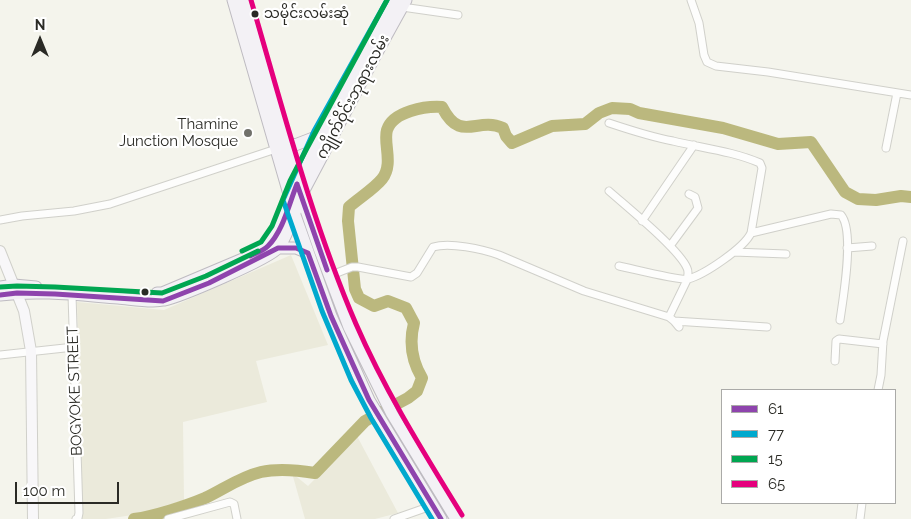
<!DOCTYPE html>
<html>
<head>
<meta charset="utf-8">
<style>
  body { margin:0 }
  #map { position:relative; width:911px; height:519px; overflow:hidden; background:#f4f4ec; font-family:Raleway,sans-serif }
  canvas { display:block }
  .legend { position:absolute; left:721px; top:389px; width:175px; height:115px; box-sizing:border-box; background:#fff; border:1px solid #aaaaa8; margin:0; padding:6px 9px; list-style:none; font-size:15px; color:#2a2a25 }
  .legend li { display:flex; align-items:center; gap:10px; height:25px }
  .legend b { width:25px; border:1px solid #aaaaa8 }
  .north { position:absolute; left:15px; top:15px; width:50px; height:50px; -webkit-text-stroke:4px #fff; paint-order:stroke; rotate:0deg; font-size:14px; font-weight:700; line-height:20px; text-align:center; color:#2a2a25 }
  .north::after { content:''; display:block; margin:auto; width:18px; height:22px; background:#2a2a25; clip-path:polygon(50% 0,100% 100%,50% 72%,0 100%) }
  .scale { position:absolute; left:15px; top:482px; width:104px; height:22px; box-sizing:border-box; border:2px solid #2a2a25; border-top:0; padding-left:6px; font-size:15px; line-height:18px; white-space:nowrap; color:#2a2a25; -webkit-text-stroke:4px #fff; paint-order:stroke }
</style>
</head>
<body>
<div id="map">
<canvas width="911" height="519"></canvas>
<ul class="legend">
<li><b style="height:6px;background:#8e44ad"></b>61</li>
<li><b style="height:6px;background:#00a9ce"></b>77</li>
<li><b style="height:6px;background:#00a651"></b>15</li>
<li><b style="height:6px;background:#e5007d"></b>65</li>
</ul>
<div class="north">N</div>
<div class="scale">100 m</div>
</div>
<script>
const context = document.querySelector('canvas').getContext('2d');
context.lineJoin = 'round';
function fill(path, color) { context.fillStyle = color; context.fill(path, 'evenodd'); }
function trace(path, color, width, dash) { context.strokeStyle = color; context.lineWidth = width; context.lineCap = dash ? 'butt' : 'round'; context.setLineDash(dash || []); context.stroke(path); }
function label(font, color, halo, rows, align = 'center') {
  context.font = font + ' Raleway,"Noto Sans Myanmar",sans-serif'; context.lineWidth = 4.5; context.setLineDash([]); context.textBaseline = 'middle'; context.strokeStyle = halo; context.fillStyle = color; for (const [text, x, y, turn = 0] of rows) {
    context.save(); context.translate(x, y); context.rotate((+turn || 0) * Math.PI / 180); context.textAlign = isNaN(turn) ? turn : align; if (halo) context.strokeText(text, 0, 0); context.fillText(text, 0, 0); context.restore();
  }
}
fill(new Path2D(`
  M291 255 328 345 256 361 267 402 183 422 184 500 146 513 106 519H82L77 302 164 310Z
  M357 436 398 513 375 519H305L292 473 308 486Z`), '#ebeadb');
trace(new Path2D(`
  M134 519C155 516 186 506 205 498 224 489 240 477 261 472 279 468 297 470 315 473L365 421 408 398 417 391 422 378C412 361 409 342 414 323L406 308 388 301 374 306 359 298 355 289 348 221 349 207C358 199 375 188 382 179 394 164 383 143 387 130 393 111 426 106 442 107 461 144 476 116 503 128L506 136 512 143 552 126 585 124 599 113 612 108 630 109 639 113 723 128 778 144 811 142 845 192 858 199 876 200 901 196 911 197`), '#bbb87e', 12);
const street = new Path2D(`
  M691 0 699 23 704 55 707 62 716 66 768 72 911 95
  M402 7 458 15
  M609 123C630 130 651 137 673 141 702 148 732 151 760 163L762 168 751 233C744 248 704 275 688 279 680 281 630 268 619 266
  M886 148 897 93
  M609 191C627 207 679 249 687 268 689 272 688 276 687 280L669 317
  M0 220 22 216 74 211 110 204 276 149
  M642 221 694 145
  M751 233 831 214 841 215C855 231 843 299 840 320
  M670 246 698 208 695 197 689 194
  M847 248 872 246
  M734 252 786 254
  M329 276 352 267H358L411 277 417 273 433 247C450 242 482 249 499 255L584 291 669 317 674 321 679 327
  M72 295 79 513 78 518 76 519
  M674 321 767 327
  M0 355 74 347
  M835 361 836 341 839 339 883 344
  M878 390 881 375 883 341 903 241
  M168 519 230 502 234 504 237 519
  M394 519 434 505
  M860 519 862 503`);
const secondary = new Path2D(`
  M0 251 24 311 31 351 33 519`);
const primary = new Path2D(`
  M233 0 295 215 331 316 369 400 441 519
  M243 0 297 184 319 248 349 327 392 414 456 519
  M285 142 295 145 321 135
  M278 248H296L308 253
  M0 287 14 285 36 287
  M157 293H162L245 258 267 247 282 221 297 184 321 135 396 0
  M0 295C39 290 79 295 118 298 131 299 151 303 164 300 180 297 269 259 278 248 286 240 297 207 301 196L374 58 406 0`);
trace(street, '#d0d0ca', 9);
trace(secondary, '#d0d0ca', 12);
trace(primary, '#bebbc1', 13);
trace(street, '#fdfdfc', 7);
trace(secondary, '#f8f7f9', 10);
trace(primary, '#f3f1f5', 11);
trace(new Path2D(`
  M297 184 327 270
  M250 256C256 253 263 251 268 246 283 231 289 204 297 184
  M0 295 17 293 55 294 163 301 209 283 278 248H296L308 253 331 316 369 400 441 519`), '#8e44ad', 5);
trace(new Path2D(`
  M387 0 314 131 283 200 322 311 351 380 371 418 432 519`), '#00a9ce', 5);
trace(new Path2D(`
  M242 251 261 242 272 226 290 181 306 150 387 0
  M0 287 17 286 55 287 162 293 206 276 258 251`), '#00a651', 5);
trace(new Path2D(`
  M251 0C283 109 311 219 356 324 385 391 424 453 462 515`), '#e5007d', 5);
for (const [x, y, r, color] of [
  [255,14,4.5,"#2a2a25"],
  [248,133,5,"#71716b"],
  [145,292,4.5,"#2a2a25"]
]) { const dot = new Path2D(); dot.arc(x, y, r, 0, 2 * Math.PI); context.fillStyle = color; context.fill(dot); trace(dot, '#fff', 2); }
label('14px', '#2a2a25', '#fff', [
  ["သမိုင်းလမ်းဆုံ",264,14]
], 'left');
label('15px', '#2a2a25', '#fff', [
  ["ကျိုက်ဝိုင်းဘုရားလမ်း",353,97,-62],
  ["BOGYOKE STREET",75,391,-92]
]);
label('15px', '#2a2a25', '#fff', [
  ["Thamine",238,124],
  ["Junction Mosque",238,141]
], 'right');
</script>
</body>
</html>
